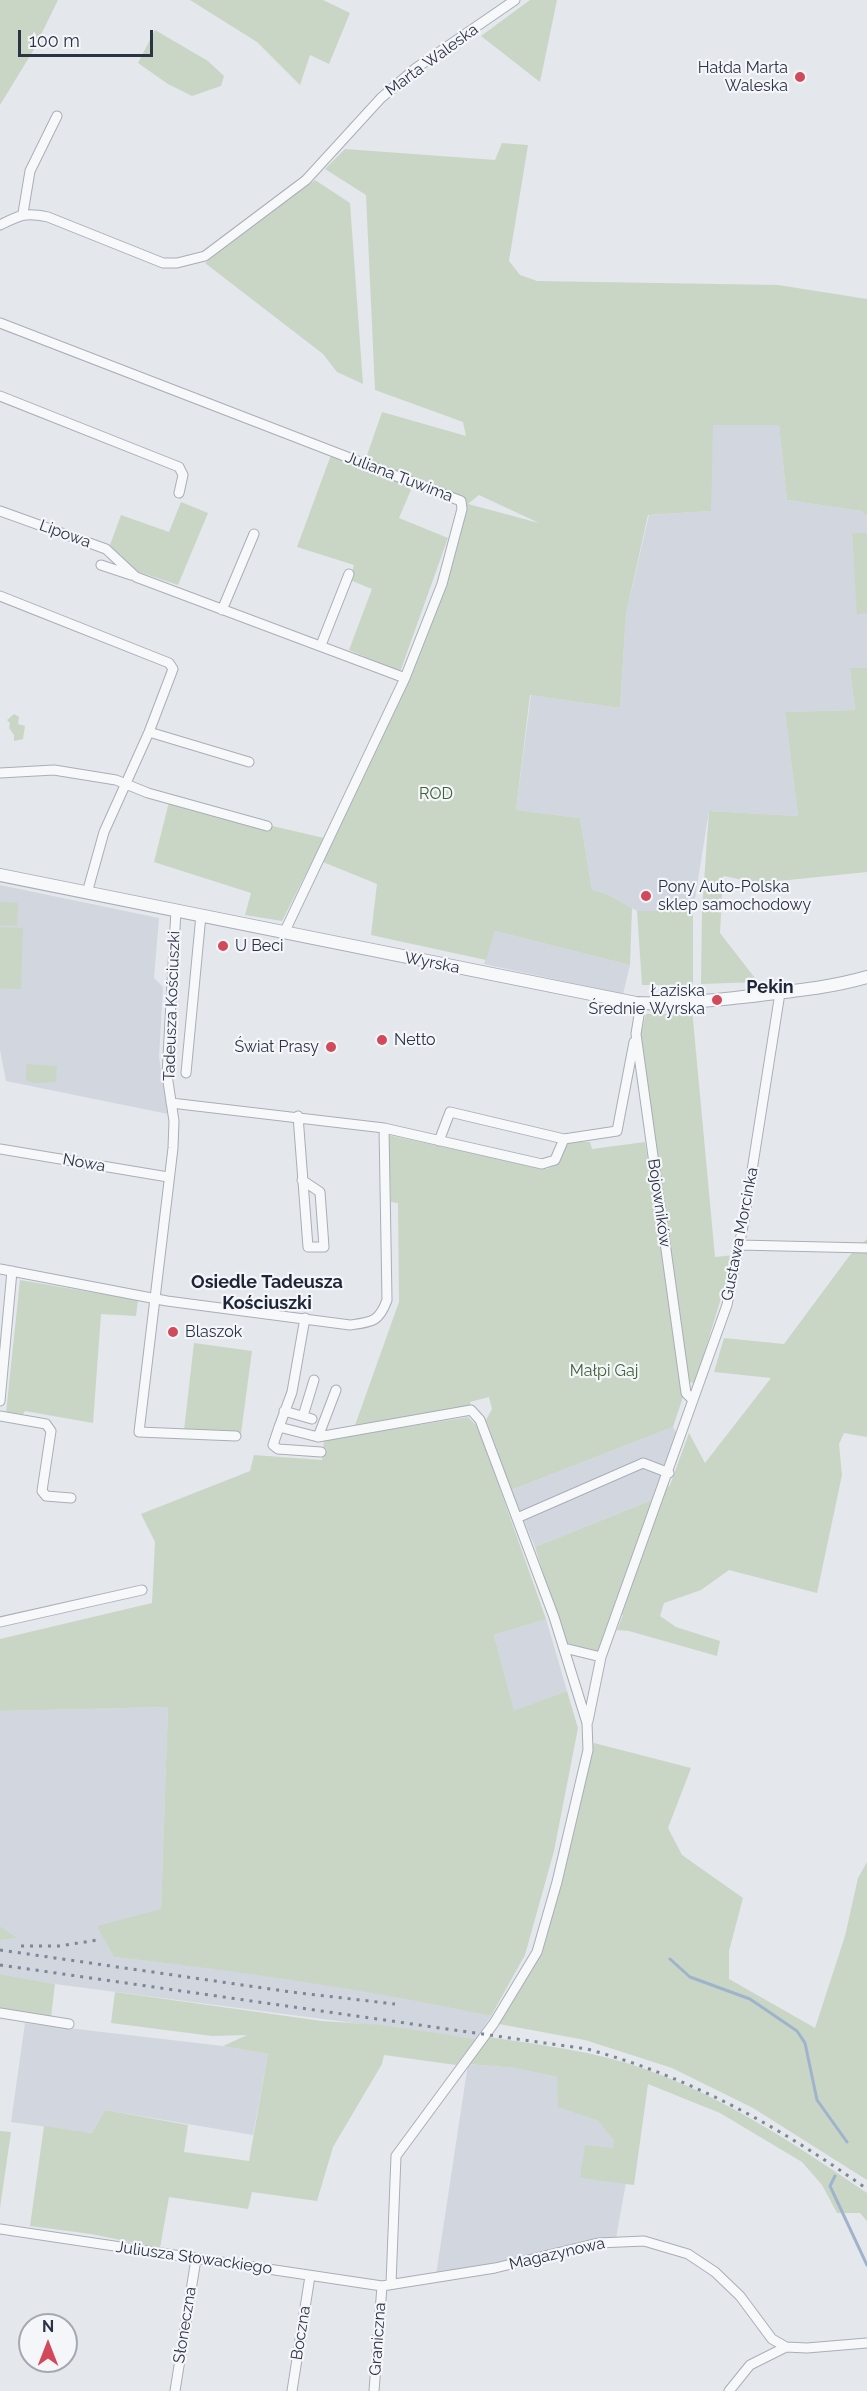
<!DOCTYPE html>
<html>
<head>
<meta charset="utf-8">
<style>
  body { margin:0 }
  #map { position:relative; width:867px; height:2391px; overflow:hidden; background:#e4e7ec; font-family:Raleway,sans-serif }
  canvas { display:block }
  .north { position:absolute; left:18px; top:2313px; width:60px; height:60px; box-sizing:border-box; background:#f4f6f9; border:2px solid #a4a8b1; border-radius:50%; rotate:0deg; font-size:16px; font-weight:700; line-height:24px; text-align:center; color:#2b3445 }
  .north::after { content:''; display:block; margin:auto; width:21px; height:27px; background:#d1495b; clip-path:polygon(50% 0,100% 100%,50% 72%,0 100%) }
  .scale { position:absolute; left:18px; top:30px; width:135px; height:27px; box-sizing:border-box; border:3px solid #2b3445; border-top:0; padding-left:8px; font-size:18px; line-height:21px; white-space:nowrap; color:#2b3445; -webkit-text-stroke:4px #f4f6f9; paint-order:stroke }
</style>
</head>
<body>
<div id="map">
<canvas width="867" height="2391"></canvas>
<div class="north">N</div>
<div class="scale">100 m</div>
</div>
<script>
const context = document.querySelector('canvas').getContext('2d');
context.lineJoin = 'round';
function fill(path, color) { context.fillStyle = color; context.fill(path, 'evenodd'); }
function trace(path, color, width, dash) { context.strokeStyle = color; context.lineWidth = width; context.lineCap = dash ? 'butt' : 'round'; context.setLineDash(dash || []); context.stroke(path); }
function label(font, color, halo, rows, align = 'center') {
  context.font = font + ' Raleway,sans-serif'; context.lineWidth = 4.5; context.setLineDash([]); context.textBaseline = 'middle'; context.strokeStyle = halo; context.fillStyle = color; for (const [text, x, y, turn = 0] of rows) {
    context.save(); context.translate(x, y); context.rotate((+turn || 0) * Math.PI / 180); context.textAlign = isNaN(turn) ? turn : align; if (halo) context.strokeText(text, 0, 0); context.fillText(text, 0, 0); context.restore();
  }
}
fill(new Path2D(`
  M712 425H779L787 500 861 511 867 516V533H852L858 615 867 613V668L850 669 855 710 785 712 798 816 709 811 693 911H637L607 894 592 890 580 818 516 810 531 695 620 708 626 614 649 515 710 511Z
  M0 885 159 918 154 978 163 987 159 1057 168 1114 6 1081 0 1050Z
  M495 931 630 965 623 994 484 964Z
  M673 1427 677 1434 652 1500 535 1547 511 1490Z
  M546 1619 567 1691 514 1712 494 1635Z
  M168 1707 161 1910 98 1926 114 1957 250 1972 414 1999 491 2016 476 2039 55 1984 0 1974V1940L16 1938 0 1926V1711Z
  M25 2023 223 2046 268 2054 253 2135 105 2110 92 2133 11 2122Z
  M468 2064 514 2068 557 2077 559 2107 598 2121 614 2141V2148L580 2178 626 2183 616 2238 584 2241 496 2263 436 2275Z`), '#d2d6de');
fill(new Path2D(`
  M0 0H58L33 51 0 105Z
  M190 0H323L350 13 329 64 310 55 300 85 257 42Z
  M530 0H557L540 82 481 36Z
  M155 30 208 61 224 76 221 86 192 96 168 84 138 63Z
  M502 143 528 145 509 261 520 275 537 281 778 285 867 299V516L861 511 787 500 779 425H713L711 511 648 515 626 614 620 708 530 695 516 810 580 818 592 890 607 894 632 908 630 965 495 931 486 960 371 935 377 884 323 862 408 679 467 504 365 461 382 412 466 436 463 422 375 390 366 195 325 169 345 149 495 160ZM479 495 539 523 468 504Z
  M315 180 350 203 363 384 337 372 323 354 205 263Z
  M331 455 413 485 399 518 448 538 400 672 349 650 372 589 350 580 354 565 297 547Z
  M181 502 208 513 178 585 118 565 110 545 121 515 169 532Z
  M852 533H867V613L857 615Z
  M850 668H867V872L759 883 723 876 720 933 758 982 701 984 702 911 709 811 798 816 785 712 855 710Z
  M14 714 19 717 18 724 25 726 23 739 14 741V735L9 728 10 723 7 720Z
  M169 802 324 838 282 921 245 915 251 893 154 862Z
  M0 902 18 903 17 926 0 925Z
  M637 911H693V985H642Z
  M0 927 23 928 21 989 0 988Z
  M692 1009 715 1257 734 1255 695 1384 688 1381 640 1038 646 1014H679Z
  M26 1064 57 1066 56 1082 35 1083 26 1081Z
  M388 1135 547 1169 559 1163 567 1142H590L592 1149 645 1142 684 1394 673 1427 511 1490 486 1420 492 1409 489 1397 470 1402 471 1408 354 1428 399 1302 398 1203 391 1202Z
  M867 1239V1437L844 1433 839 1444 842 1475 817 1593 729 1570 701 1590 664 1603 660 1616 676 1627 720 1641 717 1656 629 1631 617 1630 623 1615 611 1617 599 1653 566 1646 535 1547 652 1500 670 1485 689 1433 705 1463 771 1378 714 1372 724 1338 784 1344 850 1255Z
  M20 1280 138 1300 136 1316 101 1314 93 1423 25 1411 21 1417 6 1413Z
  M194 1343 252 1351 241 1433 184 1430Z
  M468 1417 478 1427 546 1619 494 1635 514 1711 567 1691 578 1728 554 1851 525 1955 491 2016C366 1989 241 1971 114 1957L97 1926 161 1909 168 1707 0 1711V1639L152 1603 155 1542 141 1514 250 1471 254 1455 322 1460 324 1440Z
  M594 1743 691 1768 668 1828 682 1855 743 1898 729 1951V1979L815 2028 845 1936 858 1878 867 1862V2180L753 2108 672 2068 585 2040 499 2024 546 1940Z
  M0 1926 17 1938 0 1940Z
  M0 1974 55 1984 51 2017 0 2009Z
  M115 1992 322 2021 381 2025 476 2039 456 2065 384 2055 382 2064 333 2147 317 2201 252 2192 248 2209 169 2197 160 2248 91 2234 30 2226 44 2126 92 2133 105 2110 188 2125 184 2152 249 2161 268 2054 223 2046 247 2035 212 2036 111 2023Z
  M489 2037C541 2045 594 2051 645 2069 726 2098 796 2145 867 2193V2221L860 2213H837L822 2185 802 2162 720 2113 648 2084 634 2185 580 2178 585 2145 613 2148 614 2141 598 2121 558 2107 557 2077 514 2068 468 2064Z
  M0 2131 11 2132 0 2208Z`), '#c9d6c5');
trace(new Path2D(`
  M670 1959 690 1977 750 1999 797 2031 805 2043 817 2100 847 2142
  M835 2176 830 2186 867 2265`), '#9fb4cc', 3);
const minor = new Path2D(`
  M23 213 30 171 57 116
  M0 225C20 215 25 212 48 217L163 263H177L205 256 306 180 381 98 416 68 515 0
  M0 323 461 501 462 509 442 584 405 678 284 933
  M0 396 179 467 183 475 179 493
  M0 511 106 549 136 577 405 678
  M101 565 131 575
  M0 596 169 663 173 669 149 732 104 832 87 893
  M222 610 254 534
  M321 645 349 574
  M149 732 249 762
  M0 773 54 770 116 780 148 793 267 826
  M176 910 167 1075 174 1121 173 1148 139 1432 236 1436
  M641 1003 636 1034 686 1393 693 1400
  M186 1073 201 915
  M298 1116 308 1247H324L320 1192 302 1180
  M384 1128 542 1164 555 1160 564 1139 617 1131 634 1042
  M439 1141 450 1112 564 1139
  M0 1149 168 1177
  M739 1245 867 1248
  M0 1269 167 1301 350 1325C372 1322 379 1322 387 1300L384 1128 171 1103
  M305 1318 292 1392 279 1427 318 1437 471 1410 480 1420 554 1617 587 1723 588 1750 557 1882 537 1952 494 2023 396 2156 391 2284
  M0 1401 12 1271
  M284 1411 312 1419
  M0 1416 46 1424 51 1431 42 1491 46 1496 71 1498
  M303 1416 314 1380
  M279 1427 273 1445 278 1449 321 1452
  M318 1437 336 1390
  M517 1518 643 1463 669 1473
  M0 1622 142 1590
  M564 1648 601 1657
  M588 1721 601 1657 727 1305 744 1221 780 993
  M0 2013 69 2024
  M0 2229 382 2286 495 2268 598 2243 644 2241 688 2254 715 2272 740 2296 772 2339 786 2347 807 2348 867 2343
  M175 2391 196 2259
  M292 2391 310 2276
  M374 2391 382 2286
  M729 2391 750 2365 786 2347`);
const tertiary = new Path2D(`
  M0 875 636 1003C675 1005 714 1000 752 996 791 991 829 988 867 977`);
trace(minor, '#a9aeb7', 11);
trace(tertiary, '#a9aeb7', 14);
trace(minor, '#f7f8fa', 9);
trace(tertiary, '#f7f8fa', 12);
trace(new Path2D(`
  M21 1946H60L97 1940
  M0 1950 291 1992 395 2004
  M0 1965 587 2049C691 2077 780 2127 867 2189`), '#7d8696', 3, [3, 6]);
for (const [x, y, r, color] of [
  [800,77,6,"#d1495b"],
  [646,896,6,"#d1495b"],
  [223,946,6,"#d1495b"],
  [717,1000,6,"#d1495b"],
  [382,1040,6,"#d1495b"],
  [331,1047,6,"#d1495b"],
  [173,1332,6,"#d1495b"]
]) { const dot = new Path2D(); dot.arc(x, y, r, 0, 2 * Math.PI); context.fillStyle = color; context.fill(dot); trace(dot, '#f4f6f9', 2); }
label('16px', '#2b3445', '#f4f6f9', [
  ["Marta Waleska",432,60,-36],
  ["Juliana Tuwima",399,477,21],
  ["Lipowa",65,534,20],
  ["Wyrska",432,963,11],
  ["Tadeusza Kościuszki",172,1006,-88],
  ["Nowa",84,1163,10],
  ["Bojowników",659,1203,82],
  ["Gustawa Morcinka",740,1234,-79],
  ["Magazynowa",557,2254,-13],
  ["Juliusza Słowackiego",194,2258,8],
  ["Słoneczna",185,2325,-81],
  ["Boczna",301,2333,-81],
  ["Graniczna",378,2339,-86]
]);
label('16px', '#2b3445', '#f4f6f9', [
  ["Hałda Marta",788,68,"right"],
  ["Waleska",788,86,"right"],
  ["Pony Auto-Polska",658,887],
  ["sklep samochodowy",658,905],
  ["U Beci",235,946],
  ["Łaziska",705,991,"right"],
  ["Średnie Wyrska",705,1009,"right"],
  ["Netto",394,1040],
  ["Świat Prasy",319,1047,"right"],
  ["Blaszok",185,1332]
], 'left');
label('16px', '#3f6138', '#f4f6f9', [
  ["ROD",436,794],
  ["Małpi Gaj",604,1371]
]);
label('bold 18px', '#1d2536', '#f4f6f9', [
  ["Pekin",770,988],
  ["Osiedle Tadeusza",267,1283],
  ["Kościuszki",267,1304]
]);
</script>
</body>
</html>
